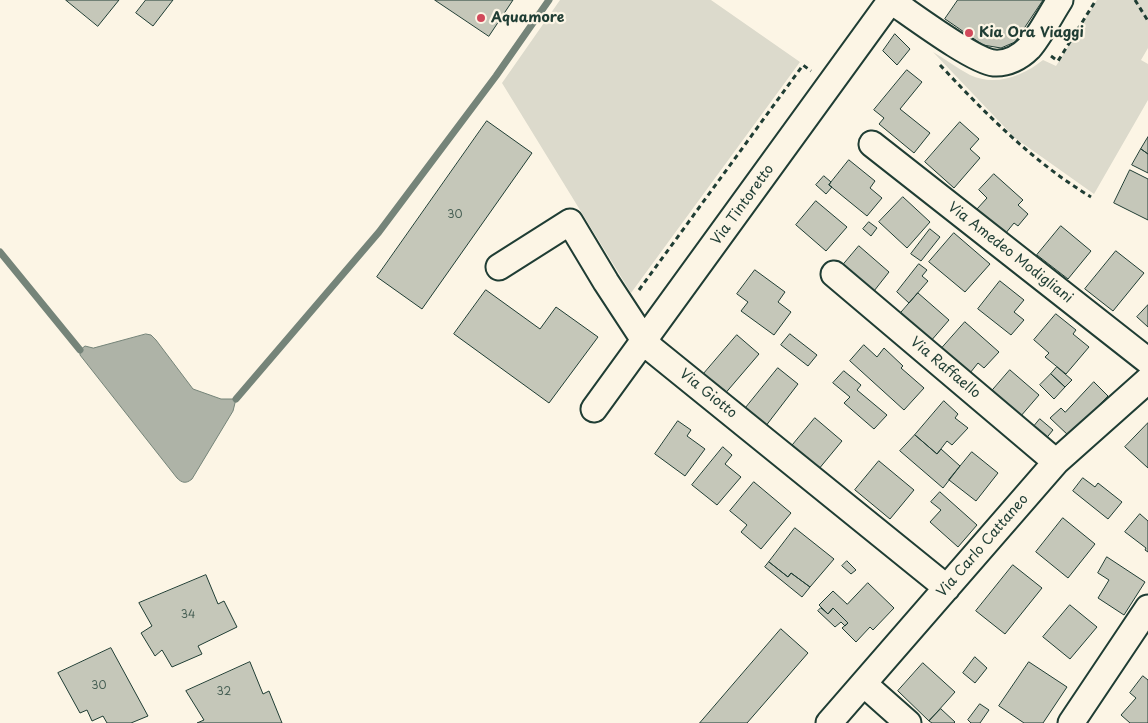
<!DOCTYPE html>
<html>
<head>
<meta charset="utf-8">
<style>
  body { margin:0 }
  canvas { display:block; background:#fcf5e5 }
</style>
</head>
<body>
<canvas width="1148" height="723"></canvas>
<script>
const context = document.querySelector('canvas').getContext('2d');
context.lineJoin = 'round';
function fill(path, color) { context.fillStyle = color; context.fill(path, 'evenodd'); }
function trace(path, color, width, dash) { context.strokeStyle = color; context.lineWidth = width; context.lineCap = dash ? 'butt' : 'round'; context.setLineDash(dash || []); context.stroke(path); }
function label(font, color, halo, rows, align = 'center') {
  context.font = font + ' "Playpen Sans",sans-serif'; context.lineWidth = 4.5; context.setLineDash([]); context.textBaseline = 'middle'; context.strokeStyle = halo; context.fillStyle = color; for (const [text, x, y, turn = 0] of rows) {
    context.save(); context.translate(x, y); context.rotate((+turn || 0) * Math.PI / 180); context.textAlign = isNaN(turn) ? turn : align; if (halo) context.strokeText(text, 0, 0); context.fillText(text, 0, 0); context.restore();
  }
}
fill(new Path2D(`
  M560 0H711L800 62 631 293 502 83Z
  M1097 0H1148V48L1141 60 1148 64V100L1094 194 1015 138 933 52C945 59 957 68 970 75 995 87 1023 76 1043 60L1056 66Z`), '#dcdacc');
const water = new Path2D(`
  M146 334 151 335 156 340 193 389 221 399H236L233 411 192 479C186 484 182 483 177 478L80 355V350L85 346 93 348Z`);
fill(water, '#aeb3a7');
trace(water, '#758479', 1);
trace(new Path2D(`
  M0 252 80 350
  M236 399 379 232 496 76 549 0`), '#758479', 7);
const building = new Path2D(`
  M66 0H119L98 26Z
  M146 0H173L153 26 136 13Z
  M435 0H513L489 36Z
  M958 0H1043L1015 42 1001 48 983 45 945 19Z
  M895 34 910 49 897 65 883 51Z
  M907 70 922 82 900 109 930 133 914 153 879 124 884 118 874 110Z
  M487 121 532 153 422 309 377 277Z
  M960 122 979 139 970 149 980 158 954 188 925 162Z
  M1148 137V154L1141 149Z
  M1141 149 1148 154V173L1132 165Z
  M849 160 875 181 870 188 882 198 867 216 829 185Z
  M1130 170 1148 179V220L1114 203Z
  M994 174 1023 200 1018 205 1028 214 1018 226 1014 223 1005 234 977 209 987 198 979 190Z
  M824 176 831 182 829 185 832 187 826 194 816 185Z
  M903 197 930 222 907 248 879 222Z
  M816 201 847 227 826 251 796 225Z
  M869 222 877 228 871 236 863 229Z
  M1061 226 1091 251 1068 279 1037 255Z
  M930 229 940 237 921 261 911 254Z
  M954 233 990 264 965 292 929 262Z
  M859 246 889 272 874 291 843 265Z
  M1116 251 1144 273 1113 311 1085 289Z
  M919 264 927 270 922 276 928 281 909 303 897 292Z
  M755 270 785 292 778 302 791 312 774 335 741 311 748 302 737 294Z
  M1000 281 1024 300 1014 312 1024 320 1011 335 978 309Z
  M486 290 540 329 556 307 598 337 549 403 454 334Z
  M918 293 949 320 930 342 899 315Z
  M1148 305V327L1137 317Z
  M1056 314 1076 330 1073 334 1089 347 1066 374 1045 357 1049 353 1034 340Z
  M965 322 999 352 984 368 978 363 970 373 942 348Z
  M790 334 817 355 808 366 781 345Z
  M737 335 759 354 723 396 701 377Z
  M864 345 877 357 884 348 903 366 901 368 924 388 904 410 850 361Z
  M1057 367 1072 380 1065 387 1051 374Z
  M778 368 798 384 765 427 744 410Z
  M1010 370 1039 395 1020 417 991 392Z
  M844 371 861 385 857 390 887 415 874 429 844 403 850 397 833 383Z
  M1051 374 1065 387 1054 399 1040 385Z
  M1094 382 1108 396 1069 436 1050 418 1061 408 1065 412Z
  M944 401 958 414 955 418 968 428 952 445 947 441 937 454 915 435Z
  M815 418 842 441 818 470 791 447Z
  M1040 419 1053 430 1044 441 1031 430Z
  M678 421 691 430 687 436 705 449 685 476 655 454Z
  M1148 423V468L1125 447Z
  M915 435 937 454 941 449 960 466 943 488 900 451Z
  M723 447 732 455 725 464 741 477 717 505 692 485Z
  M972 452 998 473 976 501 949 480Z
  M879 461 914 490 890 519 855 490Z
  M1083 478 1095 487 1098 483 1122 502 1108 519 1073 491Z
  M754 482 791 513 761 549 741 532 747 525 730 511Z
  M940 492 977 525 958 547 930 522 941 510 931 502Z
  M1140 514 1148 521V552L1145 550 1146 548 1125 532Z
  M1063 518 1095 544 1068 578 1036 552Z
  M795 528 834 559 810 587 791 573 788 577 769 562Z
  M1107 557 1145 582 1124 615 1098 598 1109 580 1098 573Z
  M847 561 856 570 851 574 842 566Z
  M769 562 788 577 791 573 810 587 802 597 765 567Z
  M1013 565 1042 588 1005 634 976 611Z
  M206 575 218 604 224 601 237 627 198 646 202 654 172 667 162 650 155 656 141 633 152 626 139 603Z
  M868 583 894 608 873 630 870 627 856 642 842 628 848 623 833 608 828 614 819 605 833 591 847 604Z
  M1070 605 1097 627 1070 659 1043 637Z
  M821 608 828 614 833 608 848 623 845 626 841 622 835 627 818 611Z
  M781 629 808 653 747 723H700Z
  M111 648 148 716 131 723H107L103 716 92 721 87 710 80 713 58 673Z
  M975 657 987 668 975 683 963 673Z
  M250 662 263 694 269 691 282 723H197L204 720 186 691Z
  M1029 662 1067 687 1043 723H1024L999 706Z
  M923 663 955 692 929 721 898 691Z
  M1143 676 1148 680V723H1130L1121 715 1136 698 1130 693Z
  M980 704 989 710 980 723H971L968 720Z
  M941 709 955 722 954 723H932L929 721Z`);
fill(building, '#c5c7b9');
trace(building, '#1f3d34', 1);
const minor = new Path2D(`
  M890 0C911 14 973 61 994 63 1007 64 1020 57 1029 48 1039 37 1051 14 1060 0
  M872 144 1148 361
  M499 267 570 222 606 282 644 340 653 350 947 588
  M834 274 1056 462
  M594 409 891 0
  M864 684 908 723
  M829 723 1056 462 1148 380
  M1071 723 1148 608`);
trace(minor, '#1f3d34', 29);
trace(new Path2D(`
  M1135 0 1148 21
  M1051 56 1058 61 1096 0
  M940 65C986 114 1033 162 1091 197
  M639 290 803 65 811 71`), '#1f3d34', 3, [5, 4]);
trace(minor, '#fcf5e5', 25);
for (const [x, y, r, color] of [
  [481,18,5,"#d1495b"],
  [969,33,5,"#d1495b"]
]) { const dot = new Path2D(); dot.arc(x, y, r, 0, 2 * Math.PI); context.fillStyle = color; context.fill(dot); trace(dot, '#fcf5e5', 2); }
label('11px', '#486055', null, [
  ["30",455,215],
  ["34",188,615],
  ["30",99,686],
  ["32",224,692]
]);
label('bold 14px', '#1f3d34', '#fcf5e5', [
  ["Aquamore",491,18],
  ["Kia Ora Viaggi",979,33]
], 'left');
label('14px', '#1f3d34', '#fcf5e5', [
  ["Via Tintoretto",743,205,-54],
  ["Via Amedeo Modigliani",1010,253,38],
  ["Via Raffaello",945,368,40],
  ["Via Giotto",708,394,39],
  ["Via Carlo Cattaneo",983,546,-49]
]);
</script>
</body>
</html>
